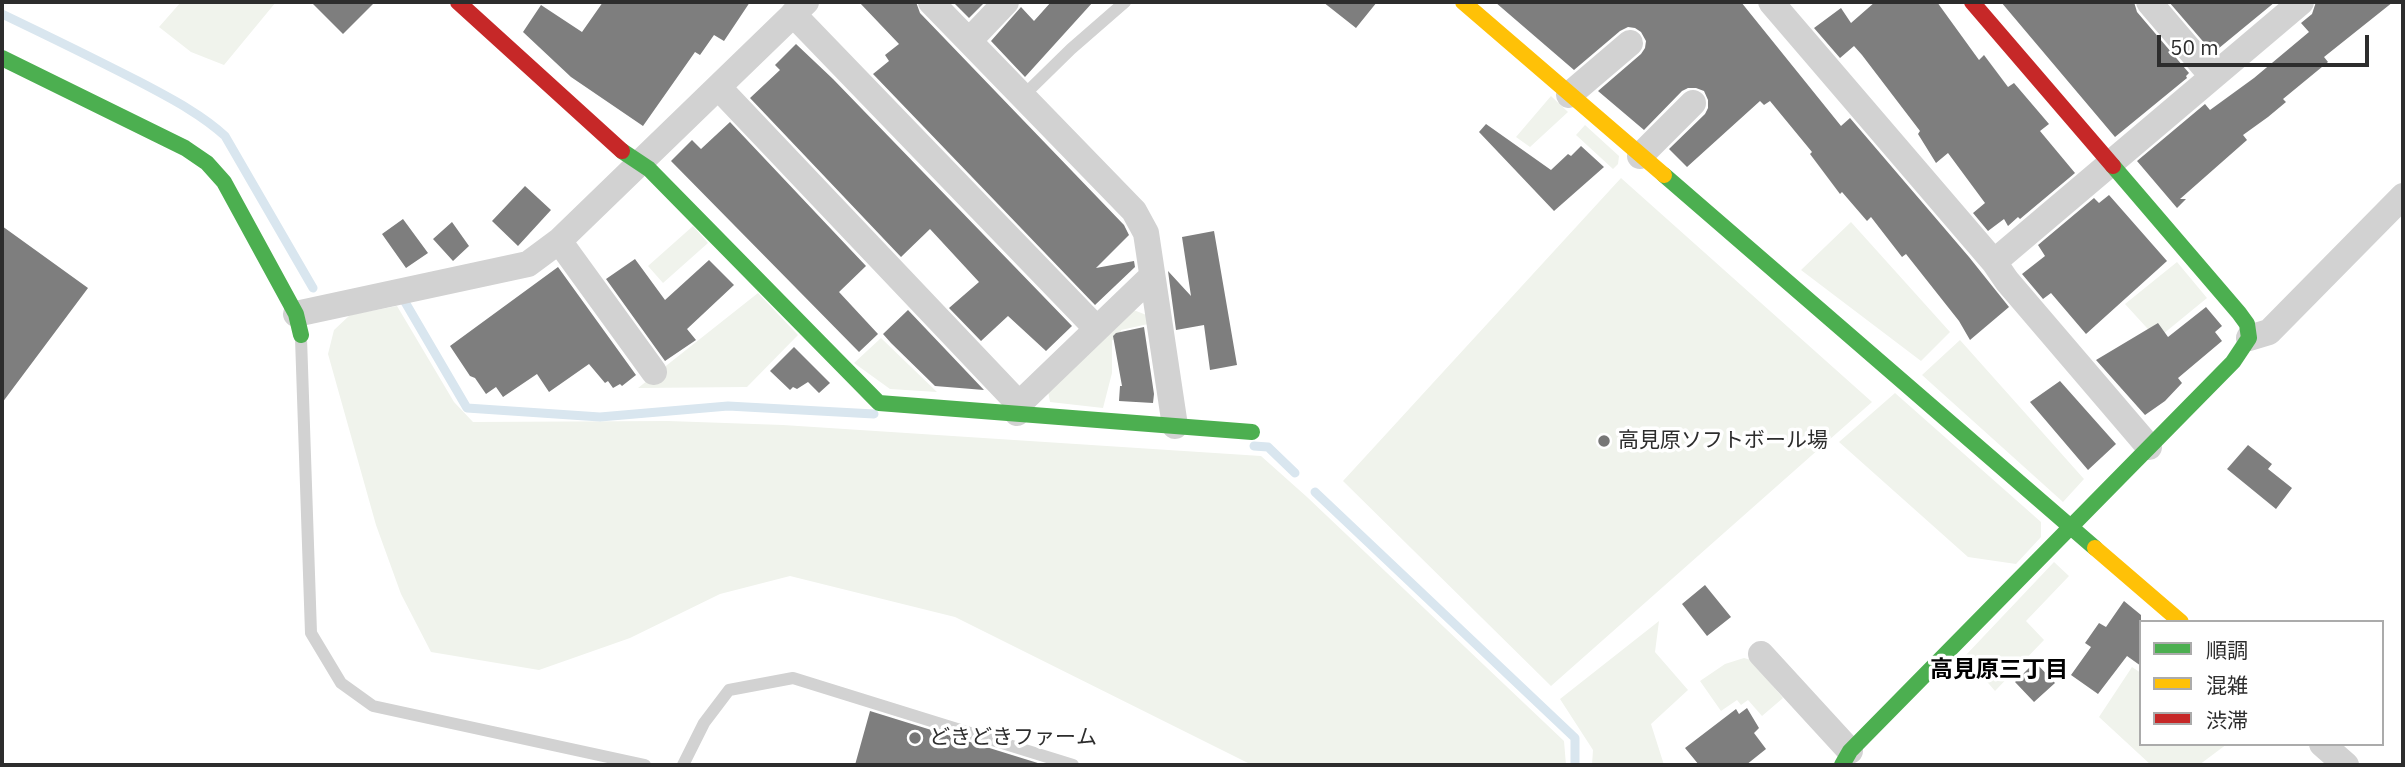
<!DOCTYPE html>
<html>
<head>
<meta charset="utf-8">
<style>
  body { margin:0 }
  #map { position:relative; width:2405px; height:767px; overflow:hidden; background:#fff; font-family:"IBM Plex Sans","Noto Sans JP",sans-serif }
  canvas { display:block }
  .frame { position:absolute; inset:0; border:4px solid #2d2d2d; pointer-events:none }
  .legend { position:absolute; left:2139px; top:620px; width:245px; height:126px; box-sizing:border-box; background:#fff; border:2px solid #ababab; margin:0; padding:9px 12px; list-style:none; font-size:21px; color:#2d2d2d }
  .legend li { display:flex; align-items:center; gap:14px; height:35px }
  .legend b { width:35px; border:2px solid #ababab }
  .scale { position:absolute; left:2157px; top:35px; width:212px; height:32px; box-sizing:border-box; border:4px solid #2d2d2d; border-top:0; padding-left:9px; font-size:21px; line-height:24px; white-space:nowrap; color:#2d2d2d; -webkit-text-stroke:5px #fff; paint-order:stroke }
</style>
</head>
<body>
<div id="map">
<canvas width="2405" height="767"></canvas>
<div class="frame"></div>
<ul class="legend">
<li><b style="height:9px;background:#4caf50"></b>順調</li>
<li><b style="height:9px;background:#ffc107"></b>混雑</li>
<li><b style="height:9px;background:#c62828"></b>渋滞</li>
</ul>
<div class="scale">50 m</div>
</div>
<script>
const context = document.querySelector('canvas').getContext('2d');
context.lineJoin = 'round';
function fill(path, color) { context.fillStyle = color; context.fill(path, 'evenodd'); }
function trace(path, color, width, dash) { context.strokeStyle = color; context.lineWidth = width; context.lineCap = dash ? 'butt' : 'round'; context.setLineDash(dash || []); context.stroke(path); }
function label(font, color, halo, rows, align = 'center') {
  context.font = font + ' "IBM Plex Sans","Noto Sans JP",sans-serif'; context.lineWidth = 7; context.setLineDash([]); context.textBaseline = 'middle'; context.strokeStyle = halo; context.fillStyle = color; for (const [text, x, y, turn = 0] of rows) {
    context.save(); context.translate(x, y); context.rotate((+turn || 0) * Math.PI / 180); context.textAlign = isNaN(turn) ? turn : align; if (halo) context.strokeText(text, 0, 0); context.fillText(text, 0, 0); context.restore();
  }
}
fill(new Path2D(`
  M181 2H276L224 65 191 52 159 27Z
  M1551 96 1568 112 1530 147 1516 137Z
  M1585 125 1619 156 1618 164 1613 169 1576 135Z
  M1621 178 1872 402 1551 686 1343 481Z
  M1851 222 1950 332 1921 361 1801 270Z
  M693 226 708 243 663 283 648 266Z
  M2177 262 2207 298 2157 339 2125 304Z
  M758 293 798 335 747 387 638 388Z
  M397 306 454 402 473 422 668 421 783 425 1261 456 1307 497 1564 741 1566 765H1252L955 617 790 576 720 594 630 638 539 670 431 652 401 594 376 525 328 354 334 330 350 315Z
  M1131 309 1149 316 1148 324 1121 330 1122 338 1112 340V373L1103 408 1050 402 1048 391Z
  M881 338 937 392 890 389 854 363Z
  M1960 340 2084 479 2063 502 1922 375Z
  M1895 393 2041 522V537L2016 564 1968 557 1839 442Z
  M2054 562 2069 576 2026 621 2044 640 1995 691 1965 656Z
  M1659 621 1655 652 1688 690 1651 724 1664 765H1592L1593 750 1560 699Z
  M1744 658 1751 660 1783 698 1762 716 1748 700 1741 705 1737 700 1721 711 1700 681 1725 664Z
  M2132 667 2141 673V744H2227L2199 765H2151L2099 717Z`), '#f0f3ec');
trace(new Path2D(`
  M2 14C48 36 93 58 138 81 168 97 200 113 225 136L313 288
  M405 302 467 408 600 417 728 406 874 414
  M1254 446 1268 447 1295 473
  M1315 492 1575 738V765`), '#d9e6ef', 9);
fill(new Path2D(`
  M311 2H375L343 34Z
  M603 2H750L724 41 714 35 700 55 695 52 643 126 571 77 523 32 541 5 582 32Z
  M859 2H916L920 13 1124 225 1129 235 1096 268 1134 261 1135 267 1095 305 873 74 889 61 885 55 899 44Z
  M953 2H985L969 18Z
  M1051 2H1093L1025 77 991 41 1021 7 1034 21Z
  M1323 2H1377L1356 28Z
  M1495 2H1741L1841 126 1850 118 1969 257 2009 307 1970 340 1959 321 1906 254 1902 257 1871 217 1867 221 1842 192 1840 194 1810 154 1812 152 1770 101 1764 105 1760 101 1687 167 1669 149 1705 114 1708 108V100L1704 91 1696 88H1688L1682 91 1644 130 1598 91 1641 54 1645 48 1646 41 1641 32 1635 28 1628 27 1620 31 1574 70Z
  M1875 2H1937L1979 60 1984 55 2008 87 2014 83 2049 124 2040 131 2075 173 2020 219 2018 217 2008 226 2004 219 1988 231 1973 213 1985 203 1948 153 1936 163 1918 134 1920 131 1862 55 1854 46 1840 58 1814 28 1841 8 1851 23Z
  M2001 2H2134L2137 12 2189 73 2186 76 2187 78 2115 137Z
  M2169 2H2275L2213 53Z
  M2316 2H2393L2324 57 2328 62 2283 99 2286 102 2268 117 2243 135 2247 140 2180 199H2186L2177 208 2137 161 2205 104 2210 110 2254 78 2309 32 2301 23 2312 14Z
  M796 44 833 79 1072 326 1046 351 1008 316 981 341 949 308 979 282 930 229 901 257 750 98 780 70 775 65Z
  M730 122 866 266 839 292 878 334 859 352 671 161 692 140 701 149Z
  M1486 124 1551 170 1568 154 1571 156 1581 146 1604 167 1554 211 1479 132Z
  M525 186 551 210 518 246 492 221Z
  M2109 195 2167 261 2086 334 2051 293 2043 299 2022 274 2045 256 2038 245 2094 198 2099 203Z
  M403 219 428 253 406 268 382 234Z
  M452 222 469 246 453 261 433 239Z
  M2 226 88 288 2 403Z
  M1214 231 1237 365 1210 370 1204 325 1176 330 1168 271 1191 296 1182 237Z
  M635 259 665 300 709 260 734 285 687 329 696 340 665 361 606 279Z
  M558 267 636 375 622 386 620 384 613 388 608 381 605 383 589 364 549 392 537 374 503 397 496 387 486 394 475 378 470 376 450 346Z
  M2206 307 2222 326 2215 332 2222 341 2178 378 2182 383 2165 401 2145 415 2096 360 2158 323 2168 337Z
  M908 310 984 390 935 386 891 343 883 334Z
  M1144 327 1154 394 1153 403 1119 401 1120 386H1122L1113 336 1116 333Z
  M794 347 830 383 819 393 808 382 797 389 793 387 790 390 770 371Z
  M2060 381 2116 444 2088 470 2030 402Z
  M2248 445 2272 464 2268 469 2292 488 2276 509 2227 469Z
  M1705 585 1731 617 1707 636 1682 604Z
  M2124 601 2141 615V666L2127 656 2098 694 2071 675 2091 647 2085 643 2099 623 2106 627Z
  M2035 662 2055 683 2034 702 2015 682Z
  M1747 708 1759 728 1754 733 1766 749 1746 765H1699L1685 748 1736 709 1739 714Z
  M870 711 1041 764 1040 765H855Z`), '#7e7e7e');
trace(new Path2D(`
  M1023 96 1071 49 1125 2
  M301 338 311 633 341 683 373 706 645 765
  M683 765 704 723 729 690 793 678 1073 765`), '#d2d2d2', 12);
trace(new Path2D(`
  M931 2 1134 211 1146 233 1175 426
  M1771 2 1994 262 2007 281 2149 447
  M2149 2 2212 76
  M793 14 1097 329
  M969 41 1006 2
  M719 88 1019 404
  M1569 95 1630 43
  M1640 156 1693 103
  M559 241 654 372
  M1994 262 2301 2
  M296 314 528 264 559 241 806 2
  M2249 338 2269 332 2403 196
  M1017 413 1019 404 1152 276
  M1761 654 1850 751
  M2322 744 2346 765`), '#d2d2d2', 26);
trace(new Path2D(`
  M2 58 185 148 207 163 224 182 296 314 301 335
  M622 151 649 169 879 403 1252 432
  M1664 175 2095 548
  M1842 765 1850 751 2233 362 2249 338 2247 324 2239 313 2113 166`), '#4caf50', 16);
trace(new Path2D(`
  M1463 2 1664 175
  M2095 548 2181 622`), '#ffc107', 16);
trace(new Path2D(`
  M458 2 622 151
  M1972 2 2113 166`), '#c62828', 16);
for (const [x, y, r, color] of [
  [1604,441,7,"#767676"],
  [915,738,7,"#767676"]
]) { const dot = new Path2D(); dot.arc(x, y, r, 0, 2 * Math.PI); context.fillStyle = color; context.fill(dot); trace(dot, '#fff', 2.5); }
label('21px', '#2d2d2d', '#fff', [
  ["高見原ソフトボール場",1618,441],
  ["どきどきファーム",929,738]
], 'left');
label('bold 23px', '#000', '#fff', [
  ["高見原三丁目",1999,670]
]);
</script>
</body>
</html>
